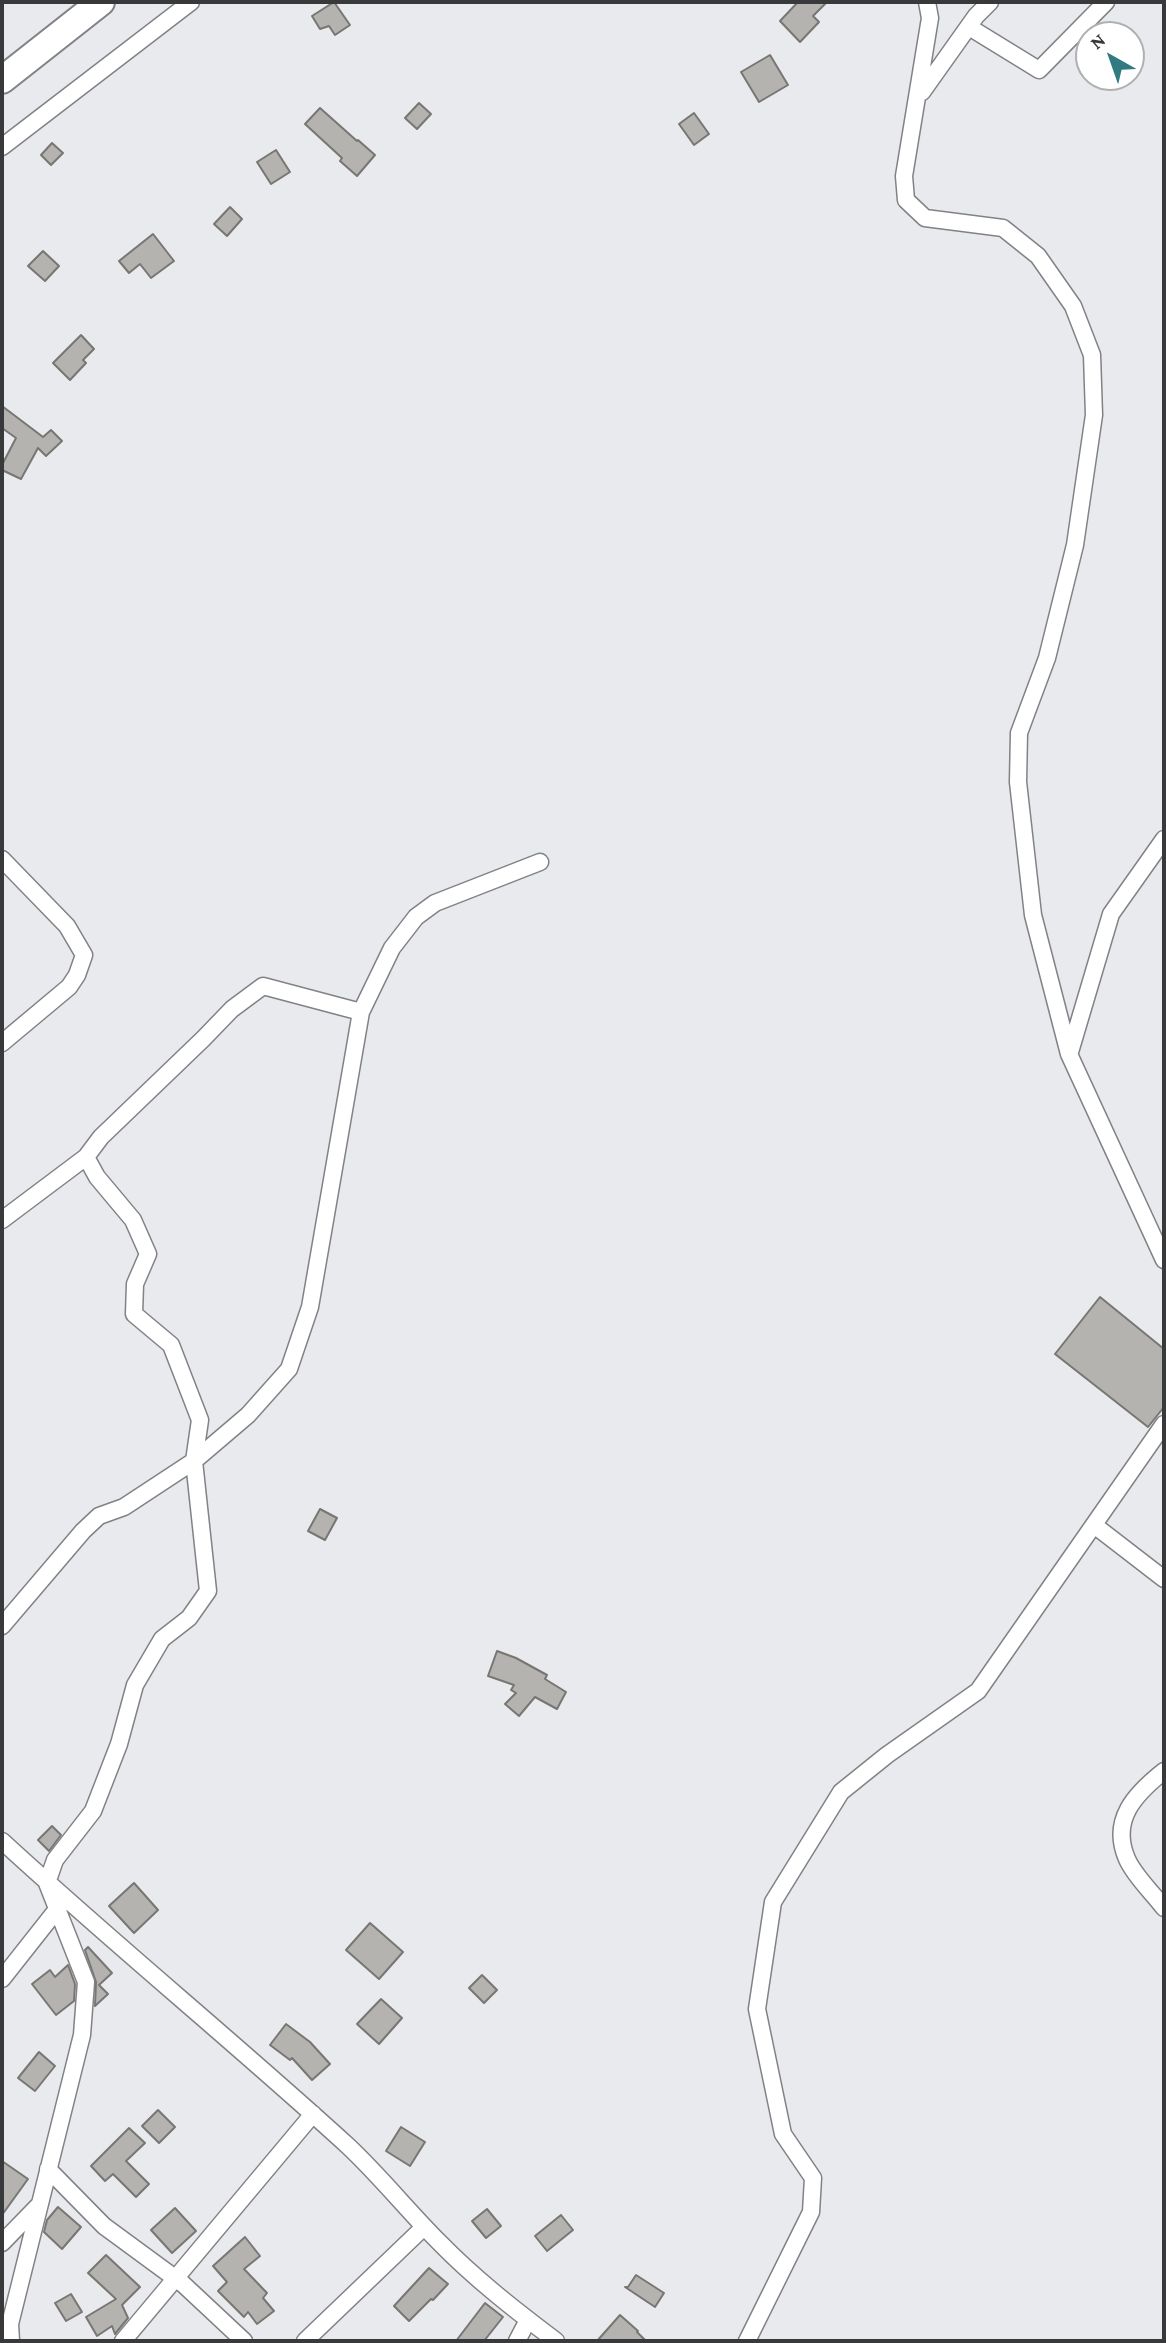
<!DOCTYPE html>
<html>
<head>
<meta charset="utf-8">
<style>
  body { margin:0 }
  #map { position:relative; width:1166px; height:2343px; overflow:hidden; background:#e8eaee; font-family:"Crimson Pro",serif }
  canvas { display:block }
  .frame { position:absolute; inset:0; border:4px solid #38393b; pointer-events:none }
  .north { position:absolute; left:1075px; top:21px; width:70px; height:70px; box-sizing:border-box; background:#fff; border:2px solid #afb0b1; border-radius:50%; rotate:320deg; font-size:19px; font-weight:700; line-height:28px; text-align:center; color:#38393b }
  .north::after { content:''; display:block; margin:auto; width:24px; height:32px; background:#317a81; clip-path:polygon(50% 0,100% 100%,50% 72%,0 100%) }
</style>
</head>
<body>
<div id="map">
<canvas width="1166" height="2343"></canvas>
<div class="frame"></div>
<div class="north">N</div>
</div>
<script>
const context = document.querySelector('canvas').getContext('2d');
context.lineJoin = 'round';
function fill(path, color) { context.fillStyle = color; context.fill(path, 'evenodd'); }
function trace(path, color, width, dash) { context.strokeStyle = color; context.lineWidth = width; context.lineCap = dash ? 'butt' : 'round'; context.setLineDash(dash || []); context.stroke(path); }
const building = new Path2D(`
  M334 2 350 25 335 35 329 26 320 29 312 16Z
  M798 2H827L813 16 819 22 800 42 780 21Z
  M770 55 788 85 759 102 741 72Z
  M419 103 431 114 417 129 405 118Z
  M320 108 357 141 358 140 375 155 357 176 340 161 342 158 305 124Z
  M694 113 709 134 694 145 679 124Z
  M52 143 63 153 51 165 41 155Z
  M276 150 290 172 271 184 257 162Z
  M230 207 242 219 227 236 214 224Z
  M153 234 174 261 151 278 140 264 129 273 119 261Z
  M43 251 59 266 45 281 28 266Z
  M81 335 94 349 83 360 86 363 70 380 53 363Z
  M2 406 43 437 51 430 62 441 46 456 38 448 21 479 2 470V465L16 438 2 428Z
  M1100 1297 1164 1349V1407L1148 1427 1055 1354Z
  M320 1509 337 1518 325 1540 308 1531Z
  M497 1651 516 1658 547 1675 545 1679 566 1692 557 1709 535 1697 519 1716 505 1704 516 1693 511 1690 514 1685 488 1676Z
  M52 1826 61 1835 49 1851 38 1840Z
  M134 1883 158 1910 134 1933 109 1906Z
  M370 1923 403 1952 379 1979 346 1950Z
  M88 1947 112 1973 99 1985 108 1994 95 2006 96 1982 85 1950Z
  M68 1965 75 1984 74 2001 56 2015 32 1984 50 1970 55 1977Z
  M482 1975 497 1990 484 2003 469 1988Z
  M381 1999 402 2018 379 2044 357 2024Z
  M286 2024 310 2042 330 2064 312 2080 292 2058 290 2060 270 2045Z
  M39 2052 55 2066 35 2091 18 2078Z
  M158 2110 175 2127 159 2143 142 2126Z
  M401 2127 425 2142 410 2166 386 2151Z
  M129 2128 145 2143 126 2161 149 2184 136 2197 113 2174 105 2181 91 2166Z
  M2 2161 28 2179 2 2215Z
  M58 2207 81 2227 62 2249 44 2232 47 2220Z
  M175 2208 196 2231 172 2253 151 2230Z
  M487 2209 501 2226 486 2238 472 2221Z
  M561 2215 573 2230 547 2251 535 2236Z
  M245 2237 260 2256 244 2269 267 2293 263 2298 274 2311 257 2324 248 2312 244 2317 218 2291 227 2282 213 2266Z
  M106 2255 140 2287 122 2305 128 2318 115 2334 112 2326 97 2336 86 2317 116 2299 88 2273Z
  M429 2268 448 2284 433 2300 431 2299 409 2321 394 2306Z
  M636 2275 664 2293 655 2307 625 2287H628Z
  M71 2294 82 2312 66 2321 55 2303Z
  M485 2303 503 2317 484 2341H456Z
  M620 2315 638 2331 637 2332 646 2341H597Z`);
fill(building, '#b5b3af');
trace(building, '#787673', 2);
const minor = new Path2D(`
  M927 2 930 18 904 176 906 200 925 218 1003 228 1038 256 1073 306 1092 355 1094 415 1075 545 1047 658 1019 733 1018 782 1033 915 1069 1054 1164 1260
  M969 27 1039 70 1106 2
  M922 92 976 16 990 2
  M2 147 191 2
  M2 859 67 926 84 955 77 975 69 987 2 1043
  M1070 1052 1111 914 1164 839
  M2 1220 86 1157 101 1137 203 1039 232 1009 263 986 361 1012
  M1094 1525 1164 1579
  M2 1626 83 1531 99 1516 124 1507 194 1461 200 1420 171 1345 134 1314 135 1284 148 1254 133 1220 97 1177 86 1157
  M1164 1771C1135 1794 1110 1820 1127 1859 1135 1877 1153 1893 1164 1908
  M2 1841C115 1945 234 2042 348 2146 380 2176 408 2211 439 2242 475 2279 515 2310 556 2341
  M2 1979 62 1903
  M48 2169 104 2226 183 2284 244 2341
  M2 2243 39 2205
  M11 2341 10 2324 82 2035 86 1982 47 1883 55 1860 93 1811 119 1744 135 1685 162 1639 189 1618 208 1591 194 1461 248 1415 289 1369 310 1307 361 1012 392 948 416 917 435 903 540 862
  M123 2341 313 2114
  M305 2341 424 2227
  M517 2341 528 2320
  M747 2341 811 2212 813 2178 783 2134 757 2009 773 1902 841 1792 887 1755 978 1691 1164 1424`);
const trunk = new Path2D(`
  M2 80 101 2`);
trace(minor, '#808285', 19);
trace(trunk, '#808285', 30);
trace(minor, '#fff', 16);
trace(trunk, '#fff', 26);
</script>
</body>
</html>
